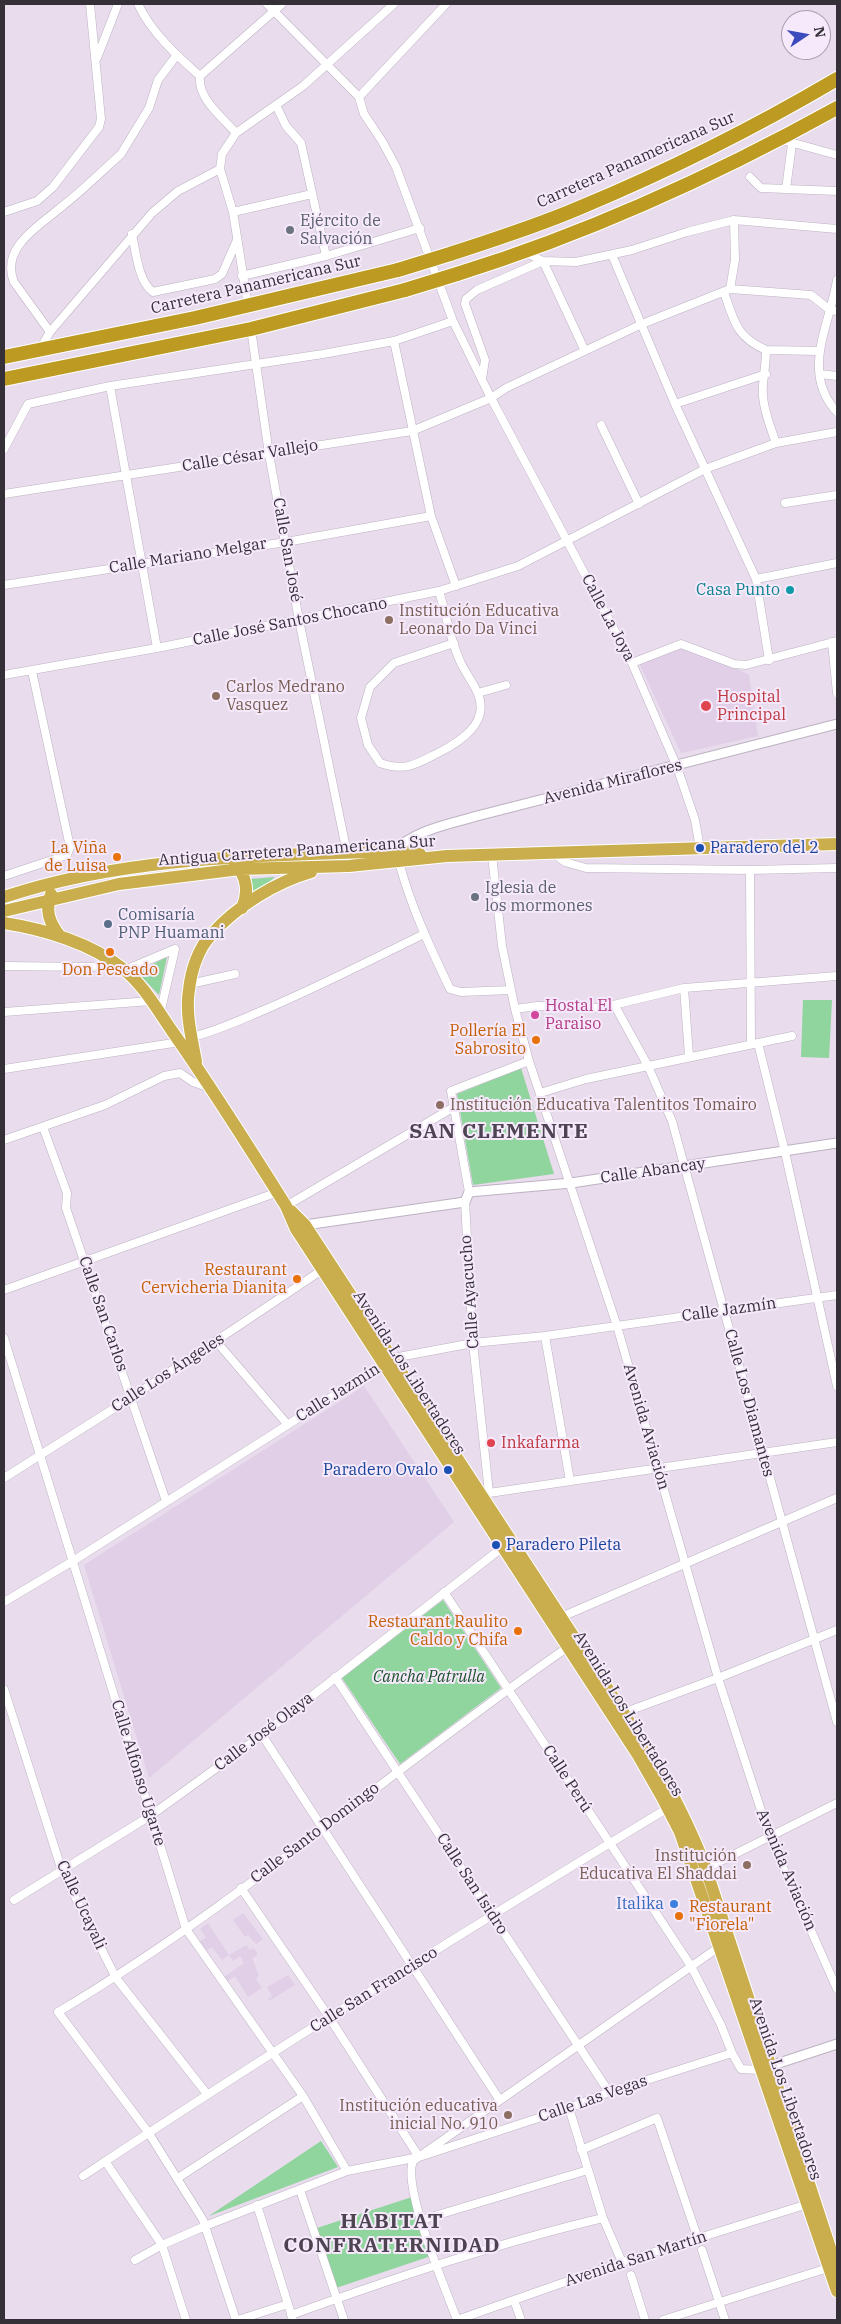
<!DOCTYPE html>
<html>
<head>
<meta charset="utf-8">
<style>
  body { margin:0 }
  #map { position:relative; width:841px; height:2324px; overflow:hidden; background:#e8dced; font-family:"IBM Plex Serif",serif }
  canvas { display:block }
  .frame { position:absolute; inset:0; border:5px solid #353037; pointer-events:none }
  .north { position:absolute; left:781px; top:10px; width:50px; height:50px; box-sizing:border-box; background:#f5e9fb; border:1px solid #a89fad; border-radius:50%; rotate:78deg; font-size:14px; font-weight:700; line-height:20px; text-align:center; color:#353037 }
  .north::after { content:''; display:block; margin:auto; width:18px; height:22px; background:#3b4bbe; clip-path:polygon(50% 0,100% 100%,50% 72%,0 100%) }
</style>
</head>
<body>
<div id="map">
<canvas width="841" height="2324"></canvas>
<div class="frame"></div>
<div class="north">N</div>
</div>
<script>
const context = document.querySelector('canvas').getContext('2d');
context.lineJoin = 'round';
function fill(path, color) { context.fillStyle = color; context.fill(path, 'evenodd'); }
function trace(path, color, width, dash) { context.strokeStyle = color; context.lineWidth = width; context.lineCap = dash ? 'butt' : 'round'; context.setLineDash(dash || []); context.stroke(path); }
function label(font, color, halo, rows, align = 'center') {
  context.font = font + ' "IBM Plex Serif",serif'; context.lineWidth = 4; context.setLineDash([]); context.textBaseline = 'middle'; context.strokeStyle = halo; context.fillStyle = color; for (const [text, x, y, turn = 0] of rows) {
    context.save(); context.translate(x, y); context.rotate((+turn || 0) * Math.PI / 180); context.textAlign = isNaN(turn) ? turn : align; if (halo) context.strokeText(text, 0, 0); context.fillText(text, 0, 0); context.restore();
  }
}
fill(new Path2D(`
  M686 642 749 675 758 736 681 753 639 663Z
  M364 1386 454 1522 149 1778 84 1565Z
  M243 1913 263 1939 256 1944 248 1935 245 1937 233 1920Z
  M208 1923 229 1955 246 1945 250 1950 253 1948 257 1952V1955L252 1958 259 1976 256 1979 262 1988 248 1997 235 1976 226 1982 223 1978 244 1963 240 1956 233 1961 229 1955 222 1960 212 1947 204 1952 198 1943 206 1937 200 1929Z
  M288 1975 295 1985 269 2001 268 1999 272 1996 267 1987Z`), '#e0cfe7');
fill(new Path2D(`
  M275 877 251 898 250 879Z
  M167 957 159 995 137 972Z
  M803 1000H832L829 1058 801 1057Z
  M521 1068 554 1174 473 1185 457 1094Z
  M443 1600 501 1688 400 1764 342 1678Z
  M321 2141 338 2167 209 2216Z
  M412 2197 431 2256 336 2288 317 2228Z`), '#90d59d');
const minor = new Path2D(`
  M138 4C151 32 177 56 200 76
  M267 4 359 97 364 114 382 141 396 167 453 321 491 398 632 663 677 767 695 820 700 848
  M97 58 118 4
  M359 97 446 4
  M276 105 286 126 301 143 326 256
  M236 133C223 118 197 98 200 76L282 4
  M779 139 837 155
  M750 177 761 188 837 191
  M786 189 792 144
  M4 212 37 201 53 187 99 127 101 119 90 4
  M233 212 312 194
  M132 234C136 252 138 281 153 292L215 279 222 274 237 240
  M526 253 543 261 576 262 632 250 687 232 734 220
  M612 255 675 404 756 579 769 660
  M242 276 326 256 420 228
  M837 280C830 325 800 372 837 412
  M730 289 735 260 734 220 837 229
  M724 292C734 321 736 337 766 350 766 362 764 373 763 385 761 403 770 426 776 443
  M248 306 233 212 220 169 222 154 236 133 303 86 394 4
  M251 329 269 454 299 620 347 853
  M50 332 14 282C0 248 39 226 60 208 81 192 101 172 121 154L149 108 158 80 176 56
  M394 341 431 516 456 586
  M40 349 50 332 152 213 178 191 220 169
  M766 350 820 351
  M820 374 837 376
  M482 379 485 360 465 304 466 299 477 290 543 261 585 351
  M110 386 157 648
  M675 404 766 374
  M601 425 639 504
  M4 449 28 404 110 386 323 354 394 341 453 321
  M4 494 412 431 491 398 506 388 642 324 730 289 811 295 830 310 837 311
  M785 503 837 495
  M756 579 837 563
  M4 585 286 542 431 516
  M439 591C446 614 450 639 460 661 465 673 474 683 478 694 490 723 460 742 438 753 416 764 405 772 380 763L368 745 361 718 370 687 394 663 454 643
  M832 642 837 693
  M632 663 681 644 734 664 746 665 837 641
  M4 675 157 648 439 591 518 566 705 469 776 443 837 432
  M478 693 506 685
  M553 853 565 862 586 868 750 870 837 868
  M492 855 502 946 515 1009 529 1061 617 1326 718 1678 770 1838 837 1989
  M399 862C411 907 430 947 450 989L461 992 511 990
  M750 870 751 1044
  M4 876 67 855 70 847 32 671
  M4 966 91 967 101 966 112 961
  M125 970 175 949 160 1014
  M190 984 235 974
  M684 988 689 1056
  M615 1006 648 1066 672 1121 837 1722
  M515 1009 537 1006 601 1008 684 988 837 976
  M4 1012 151 1001
  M192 1037C217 1031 240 1020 264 1010 318 987 371 960 424 934
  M758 1043 785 1152 837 1386
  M4 1069 180 1042
  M540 1093 586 1079 792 1036
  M43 1127 67 1193 66 1208 166 1501
  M4 1140 105 1105 164 1076 180 1073 193 1082 210 1088
  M469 1192 451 1091 529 1061
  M465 1202 473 1343 489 1493
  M286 1206 454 1107
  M4 1290 278 1192
  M545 1336 570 1481
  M4 1338 186 1929 303 2096 347 2171
  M216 1341 288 1425
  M4 1478 132 1397 325 1268
  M489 1493 837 1442
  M444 1592 691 1966 721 2025 732 2053
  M4 1602 73 1561 393 1358 473 1343 545 1336 837 1295
  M559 1618 837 1498
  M335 1677 609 2092
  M4 1689 62 1871 116 1978 207 2094
  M620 1714 718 1678 837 1630
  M262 1735 499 2099
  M703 1870 837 1803
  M241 1888 329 2017 419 2157
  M14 1900 150 1816 262 1735 503 1547
  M569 2108 603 2218 622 2262
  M581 2150 657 2118 698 2239
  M105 2161 162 2245 186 2320
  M83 2176C275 2049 471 1927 668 1808
  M178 2178 303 2096
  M300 2190 344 2320
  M257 2205 293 2320
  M421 2220 588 2170
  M702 2250 725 2320
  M135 2260 162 2245 205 2226 347 2171 419 2157 569 2108 609 2092 732 2053 741 2069 760 2070
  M631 2275 645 2320
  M514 2300 521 2320
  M291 2315C394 2278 498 2243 603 2218
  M236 2320 203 2220 148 2132 58 2012C238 1905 396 1766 568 1647
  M238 2320 288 2304
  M457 2320C446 2290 402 2187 413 2161L719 1947
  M457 2320 622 2262 811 2203
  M663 2320 828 2268`);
const tertiary = new Path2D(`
  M394 851C415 830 450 824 477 816L837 724
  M305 1225 465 1202 469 1192 571 1183 837 1143
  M767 2067 837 2044`);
const trunk = new Path2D(`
  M235 864C247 876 249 893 242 908
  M51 894C45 910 49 922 59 935
  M4 897C130 855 263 856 394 851L420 854
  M4 911 119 884 240 869 349 866 447 856 837 844
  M4 923C43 929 91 943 123 969 143 984 158 1011 172 1031 212 1088 249 1147 286 1206L296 1229 638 1755 662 1797 680 1832 837 2291
  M196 1062C192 1039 185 1013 189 990 191 971 198 948 212 934 237 906 276 882 311 872
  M291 1211 305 1225 647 1749C670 1788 690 1826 706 1869L837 2269`);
const motorway = new Path2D(`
  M450 254C493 240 537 226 579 208 668 171 754 128 837 79
  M457 274C589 233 716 175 837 108
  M4 357 195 318 398 270
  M4 379 251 329 405 290`);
trace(minor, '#bdb2c2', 9);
trace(tertiary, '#bdb2c2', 11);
trace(trunk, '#fff', 14);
trace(motorway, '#fff', 16);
trace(minor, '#fff', 8);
trace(tertiary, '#fff', 9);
trace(trunk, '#caae4e', 12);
trace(motorway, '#bd9a21', 14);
const motorwayBridge = new Path2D(`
  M398 270 450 254
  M405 290 457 274`);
trace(motorwayBridge, '#fff', 16, []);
trace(motorwayBridge, '#bd9a21', 14);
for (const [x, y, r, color] of [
  [290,230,5,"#6b7280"],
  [790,590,5,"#0f9aa8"],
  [389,620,5,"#8d6e63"],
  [216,696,5,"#8d6e63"],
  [706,706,6,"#e0444e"],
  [700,848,5,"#1a4fb4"],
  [117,857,5,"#e8710a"],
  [475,897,5,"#6b7280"],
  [108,924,5,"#5c6f8a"],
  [110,952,5,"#e8710a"],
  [535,1015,5,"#d1479c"],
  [536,1040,5,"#e8710a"],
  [440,1105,5,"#8d6e63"],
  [297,1279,5,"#e8710a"],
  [491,1443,5,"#e0444e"],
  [448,1470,5,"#1a4fb4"],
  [496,1545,5,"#1a4fb4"],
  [518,1631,5,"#e8710a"],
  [747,1865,5,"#8d6e63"],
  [674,1904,5,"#3f7fe0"],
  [679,1916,5,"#e8710a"],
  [508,2115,5,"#8d6e63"]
]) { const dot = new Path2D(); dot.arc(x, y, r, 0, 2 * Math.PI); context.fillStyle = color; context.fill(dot); trace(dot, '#f5e9fb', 2); }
label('16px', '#353037', '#f5e9fb', [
  ["Carretera Panamericana Sur",636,160,-24],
  ["Carretera Panamericana Sur",256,285,-13],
  ["Calle César Vallejo",250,456,-9],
  ["Calle San José",287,550,80],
  ["Calle Mariano Melgar",188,556,-9],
  ["Calle La Joya",608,618,62],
  ["Calle José Santos Chocano",290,622,-11],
  ["Avenida Miraflores",613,782,-14],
  ["Antigua Carretera Panamericana Sur",297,851,-4],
  ["Calle Abancay",653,1171,-8],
  ["Calle Ayacucho",470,1292,-94],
  ["Calle Jazmín",729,1310,-8],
  ["Calle San Carlos",103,1314,71],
  ["Calle Los Ángeles",168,1373,-33],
  ["Avenida Los Libertadores",409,1373,57],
  ["Calle Jazmín",338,1393,-32],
  ["Calle Los Diamantes",749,1403,75],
  ["Avenida Aviación",646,1427,74],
  ["Avenida Los Libertadores",628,1714,58],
  ["Calle José Olaya",264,1732,-37],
  ["Calle Alfonso Ugarte",138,1773,73],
  ["Calle Perú",567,1779,57],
  ["Calle Santo Domingo",315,1833,-37],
  ["Avenida Aviación",786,1870,67],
  ["Calle San Isidro",472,1884,57],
  ["Calle Ucayali",81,1905,65],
  ["Calle San Francisco",374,1990,-32],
  ["Avenida Los Libertadores",785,2089,71],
  ["Calle Las Vegas",593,2099,-19],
  ["Avenida San Martín",636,2259,-18]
]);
label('16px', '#5b616d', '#f5e9fb', [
  ["Ejército de",300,221],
  ["Salvación",300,239],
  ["Iglesia de",485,888],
  ["los mormones",485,906]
], 'left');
label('16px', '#0d838f', '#f5e9fb', [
  ["Casa Punto",780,590]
], 'right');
label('16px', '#785e54', '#f5e9fb', [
  ["Institución Educativa",399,611],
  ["Leonardo Da Vinci",399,629],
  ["Carlos Medrano",226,687],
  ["Vasquez",226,705],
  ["Institución Educativa Talentitos Tomairo",450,1105],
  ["Institución",737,1856,"right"],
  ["Educativa El Shaddai",737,1874,"right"],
  ["Institución educativa",498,2106,"right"],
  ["inicial No. 910",498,2124,"right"]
], 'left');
label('16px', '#be3a42', '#f5e9fb', [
  ["Hospital",717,697],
  ["Principal",717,715],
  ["Inkafarma",501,1443]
], 'left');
label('16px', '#c56008', '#f5e9fb', [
  ["La Viña",107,848],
  ["de Luisa",107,866],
  ["Don Pescado",110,970,"center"],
  ["Pollería El",526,1031],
  ["Sabrosito",526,1049],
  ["Restaurant",287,1270],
  ["Cervicheria Dianita",287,1288],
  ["Restaurant Raulito",508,1622],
  ["Caldo y Chifa",508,1640],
  ["Restaurant",689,1907,"left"],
  ["\"Fiorela\"",689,1925,"left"]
], 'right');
label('16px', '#164399', '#f5e9fb', [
  ["Paradero del 2",710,848],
  ["Paradero Ovalo",438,1470,"right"],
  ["Paradero Pileta",506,1545]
], 'left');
label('16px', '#4e5e75', '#f5e9fb', [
  ["Comisaría",118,915],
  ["PNP Huamani",118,933]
], 'left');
label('16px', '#b23c85', '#f5e9fb', [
  ["Hostal El",545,1006],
  ["Paraiso",545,1024]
], 'left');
label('italic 16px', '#1c532a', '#f5e9fb', [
  ["Cancha Patrulla",429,1677]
]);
label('16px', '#366cbe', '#f5e9fb', [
  ["Italika",664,1904]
], 'right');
context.letterSpacing = '1px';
label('bold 21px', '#4d4351', '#f5e9fb', [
  ["SAN CLEMENTE",499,1132],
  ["HÁBITAT",392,2222],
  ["CONFRATERNIDAD",392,2246]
]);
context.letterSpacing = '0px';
</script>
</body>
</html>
